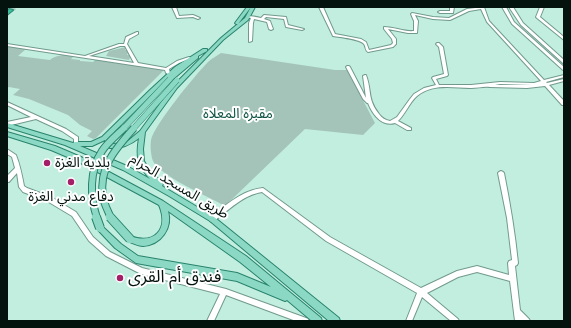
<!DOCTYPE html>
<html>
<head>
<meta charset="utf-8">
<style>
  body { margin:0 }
  #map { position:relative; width:571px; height:328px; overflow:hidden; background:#c2eedf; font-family:"DM Sans",sans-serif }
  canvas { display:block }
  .frame { position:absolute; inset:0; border:8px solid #04130e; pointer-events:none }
</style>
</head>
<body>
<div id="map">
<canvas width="571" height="328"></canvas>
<div class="frame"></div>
</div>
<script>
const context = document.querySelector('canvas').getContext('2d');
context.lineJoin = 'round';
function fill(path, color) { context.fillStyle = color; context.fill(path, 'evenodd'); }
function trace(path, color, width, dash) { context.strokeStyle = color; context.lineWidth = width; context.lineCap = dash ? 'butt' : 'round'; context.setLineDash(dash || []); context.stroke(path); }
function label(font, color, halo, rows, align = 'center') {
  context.font = font + ' "DM Sans","Noto Sans Arabic",sans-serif'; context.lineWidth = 4; context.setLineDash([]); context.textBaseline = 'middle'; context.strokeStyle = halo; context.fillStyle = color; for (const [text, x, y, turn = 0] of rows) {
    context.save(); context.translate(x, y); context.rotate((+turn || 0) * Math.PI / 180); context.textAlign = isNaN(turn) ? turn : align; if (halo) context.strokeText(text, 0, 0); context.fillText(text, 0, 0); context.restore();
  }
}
fill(new Path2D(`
  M7 46 26 49 18 56 50 60C55 55 67 54 74 56L71 59 80 60V61L93 62 96 59 162 69 163 71 96 138 93 139 87 136 92 131 80 125 68 115 29 99 13 95 20 89 9 87 7 88Z
  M126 47 125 50H129L127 55H131L129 60 106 56 109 51Z
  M221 53 335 70H347L375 123 363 135 305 129 225 206C209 197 160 176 153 161 151 156 150 146 151 140 154 125 196 74 208 62 212 58 217 56 221 53Z`), '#a5c4b9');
trace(new Path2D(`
  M11 10 16 7`), '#a6cdc0', 4.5, [4.5, 2.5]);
const minor = new Path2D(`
  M172 7H176L179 16 193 15 200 18 198 19 193 17 177 18Z
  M319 7H323L335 34 361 39 366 42 369 50 391 45 393 43 392 39 384 29V27C394 27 404 32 414 31V21L411 14 412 13 433 17 449 18 467 9 484 7 489 21 544 80 564 75V77L546 82 547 83 564 79V81L549 85 564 101V105H562L545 86 527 88 490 87C484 86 478 88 471 88 453 88 433 83 417 96 409 103 406 113 398 121L411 128V130H407L395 123C382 127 373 115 368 103H367L363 99 346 67 347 66H349L350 67 366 98 363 76 365 75H366C372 91 367 99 379 114 382 118 385 120 390 121L397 117 410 99 414 94 424 88 436 85 432 78 433 77 444 74 439 47 436 44 437 43H439L443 47 448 75 447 76 436 79 439 85H471L500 82 534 83 541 81 487 22 481 9 469 11 450 20 433 19 415 15 418 21 417 33H408L388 29 396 39V44L393 47 368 52C365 50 366 47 364 44 360 39 340 37 333 36ZM500 84 532 85H495Z
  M450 7H454L453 13H440L438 12 440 11H450Z
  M502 7H506L514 22 564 67V70H563L512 24Z
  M509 7H513L523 23 564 60V63H563L521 25Z
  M540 7H544L540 17 564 37V40L537 18 536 17Z
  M264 15 286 17 288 25 304 29 302 30 286 27 284 19 266 17 264 19 270 21 273 29 271 30 269 29 267 22 254 19 253 23 252 41 249 42V23L251 18 246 17C251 15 256 17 261 18Z
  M137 32H138V34L129 39 127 44 138 63 166 68 177 61 189 57 191 58 179 63 169 69 170 73 168 74 166 73 165 70 7 46V44L85 56 119 44H124L126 37ZM120 46H125L134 63 89 56Z
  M7 102 66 129 78 137V145H74V139L62 131 36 119 7 126V122L31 117 7 105Z
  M7 149 16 155C20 165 22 175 24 186L27 188 51 197 76 212 93 237 110 252 142 268 226 289 306 318 308 319 309 321H296L226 295 214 321H207L220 294 141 274 106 256 89 241 72 216 47 201 23 192 19 187 17 173 9 182H7V176L15 168 12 157 7 154Z
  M501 171 503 172 504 173C510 203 515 233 518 263L517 265 515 266 520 310 529 319 530 321H515L510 281 477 272 458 277 427 293 458 319 459 321H451L422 297 412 321H406L417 293 326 241 262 192C243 195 229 210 214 221L212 222 210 221 209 219 210 217C227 205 242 190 263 188L330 237 421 288 457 271 477 266 509 275 508 263 509 261 512 260 507 218 498 173 499 172Z`);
const major = new Path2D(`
  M247 7H251L238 24H236L235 23Z
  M251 7H255L248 20 223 40 177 88 145 132 143 149 144 161 149 170 162 182 163 184 162 186 214 217 339 318 340 321H329L210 221 169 196 123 170 65 145 7 127V123L73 143 75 142H91L102 137 150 90 175 67 203 49H207V51L198 56V58L172 80H170L168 79 180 68 154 92 115 131 110 141 113 144 122 143 128 141 140 131 173 86 221 38 245 18ZM139 138C136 156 137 165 150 179L127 166 80 146H92L105 140V142L110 148C121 149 130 145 139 138Z
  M7 132 55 146 81 157 163 201 246 256 321 318 322 321H312L287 300 285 301 237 281 136 263 115 248 98 230 97 228 98 226 100 225 102 226 121 244 138 256 237 273 271 287 240 262 168 211C173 228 161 245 143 246 138 246 133 243 127 241L126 239 127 237 130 236C155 245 169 229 159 205L77 161 51 150 7 136Z`);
const highway = new Path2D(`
  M9 9 13 10 7 15V12Z`);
trace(minor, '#719a8d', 2);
trace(major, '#29836c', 2);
trace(highway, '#29836c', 2);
fill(minor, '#fff');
fill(major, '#8bd9c5');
fill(highway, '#3dbf9f');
const majorBridgeFar2 = new Path2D(`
  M123 129 170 79
  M133 129 177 80`);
const majorBridgeFar1 = new Path2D(`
  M97 218C90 197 89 171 102 151 107 143 117 135 124 128
  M111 218C108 211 104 204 103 197 98 168 116 148 134 128`);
const majorBridge = new Path2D(`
  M96 217 100 228
  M110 217 130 239`);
trace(majorBridgeFar2, '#29836c', 6, []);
trace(majorBridgeFar1, '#29836c', 8, []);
trace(majorBridge, '#29836c', 10, []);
trace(majorBridgeFar2, '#8bd9c5', 5);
trace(majorBridgeFar1, '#8bd9c5', 6);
trace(majorBridge, '#8bd9c5', 8);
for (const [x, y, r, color] of [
  [47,163,4,"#a51e68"],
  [71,182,4,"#a51e68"],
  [120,278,4,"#a51e68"]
]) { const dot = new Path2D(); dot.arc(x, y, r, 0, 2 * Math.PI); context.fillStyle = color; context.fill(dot); trace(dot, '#fff', 1.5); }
label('14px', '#0f5444', '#fff', [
  ["مقبرة المعلاة",238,114]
]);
label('14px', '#04130e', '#fff', [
  ["بلدية الغزة",55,163],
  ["دفاع مدني الغزة",71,197,"center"]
], 'left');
label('14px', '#04130e', '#fff', [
  ["طريق المسجد الحرام",179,187,31]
]);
label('17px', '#04130e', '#fff', [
  ["فندق أم القرى",128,278]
], 'left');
</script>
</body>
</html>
